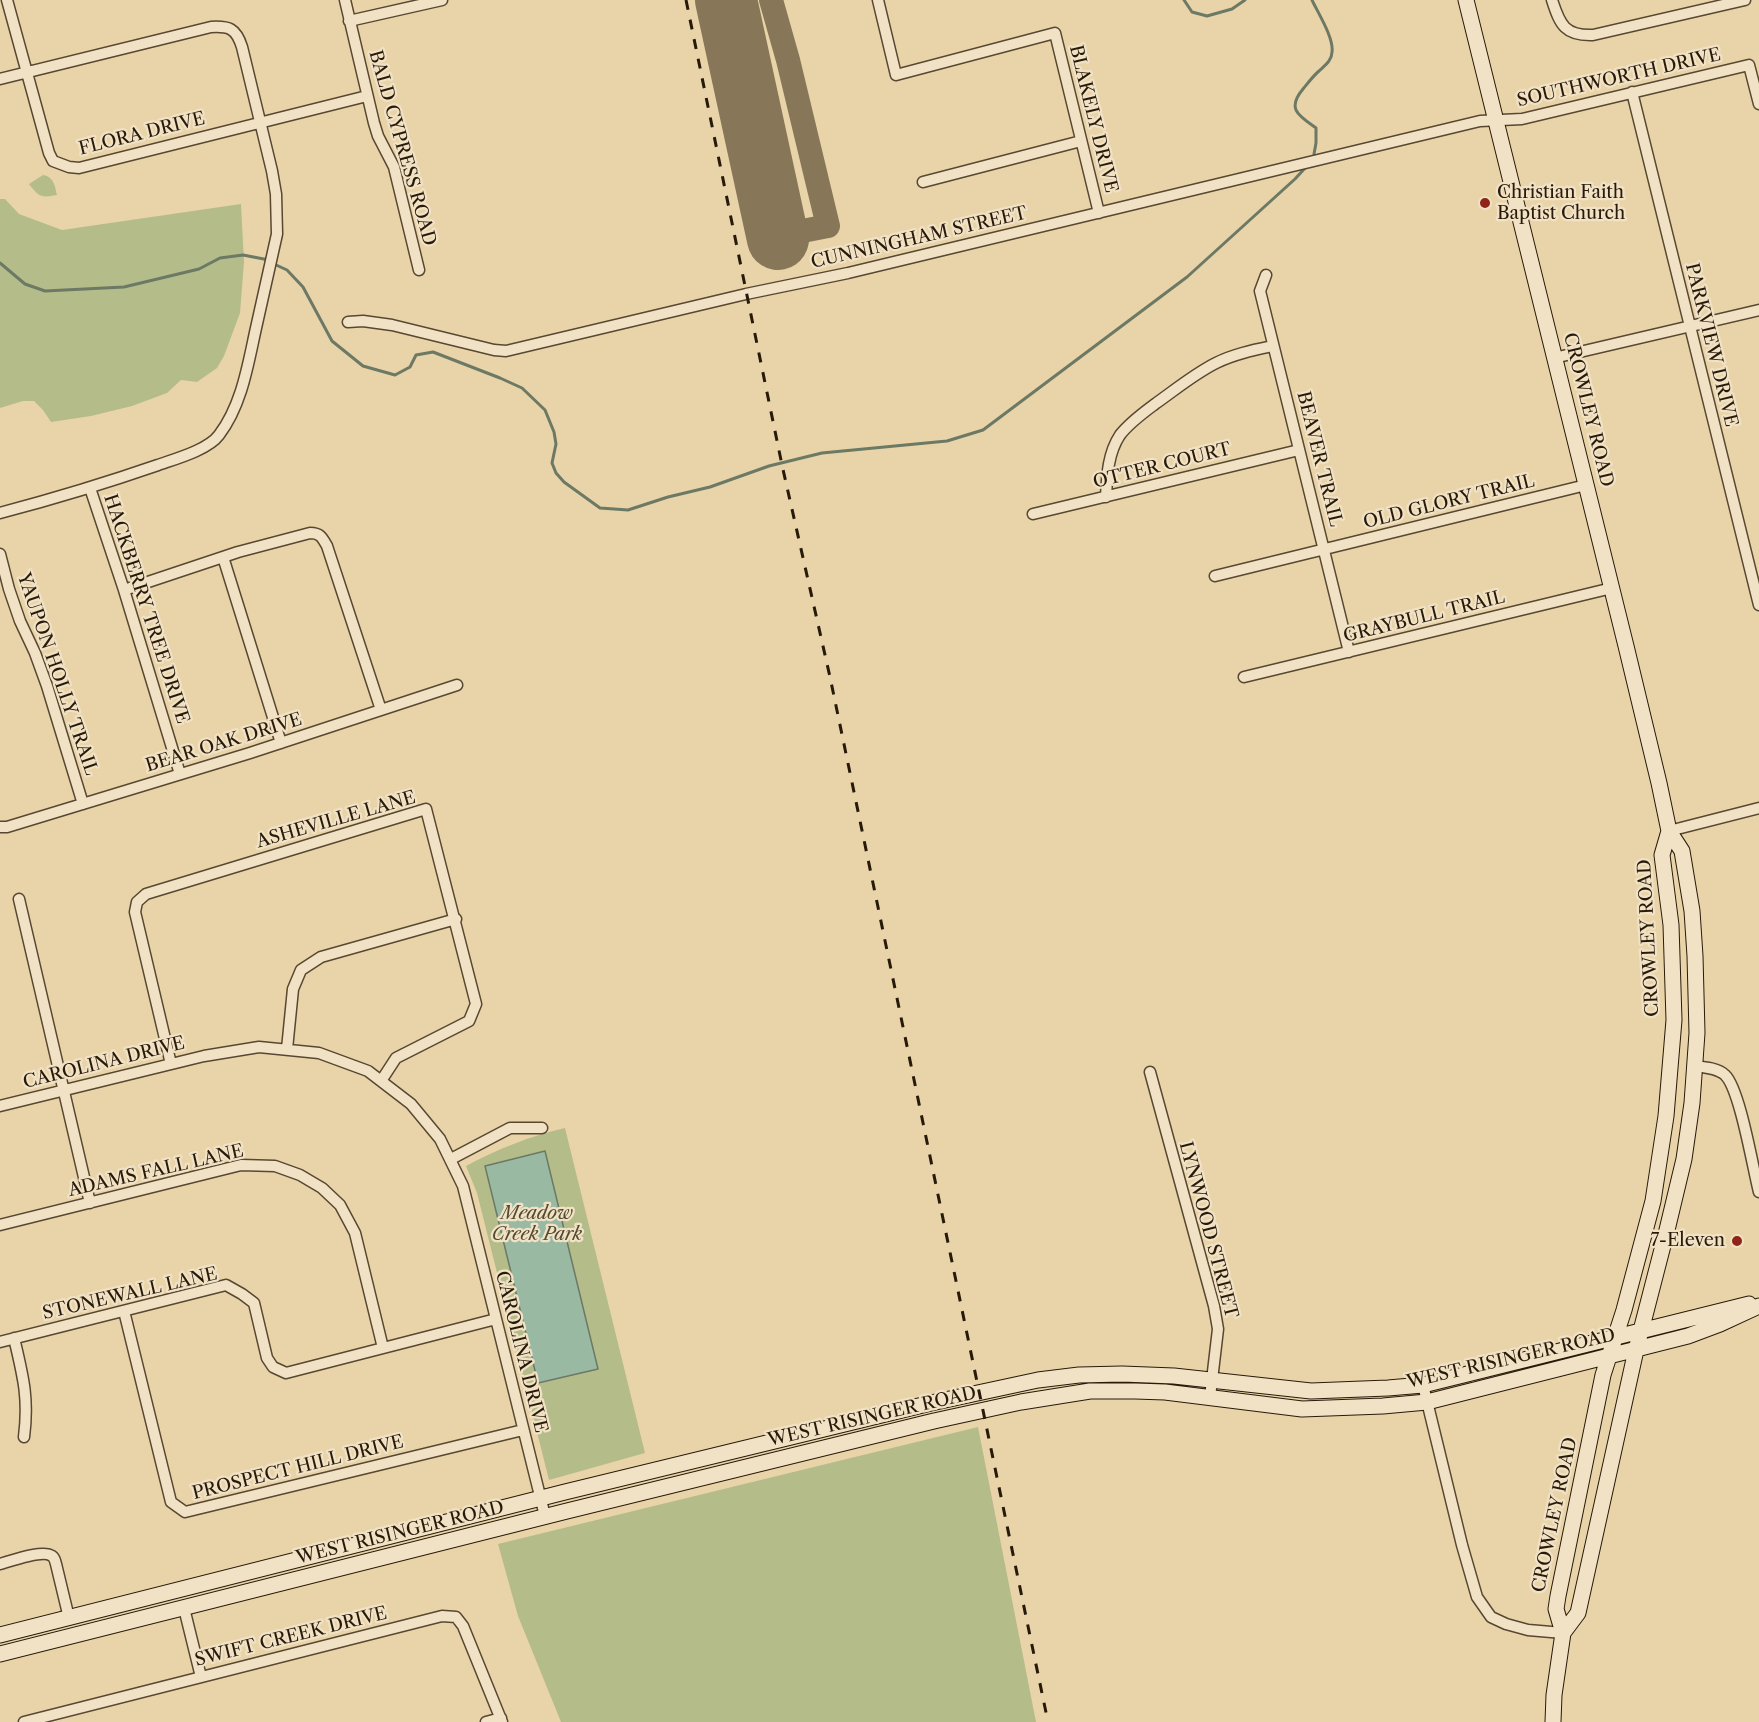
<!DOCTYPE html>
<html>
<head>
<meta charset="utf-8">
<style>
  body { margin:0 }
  canvas { display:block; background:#e9d3a8 }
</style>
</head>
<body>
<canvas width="1759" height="1722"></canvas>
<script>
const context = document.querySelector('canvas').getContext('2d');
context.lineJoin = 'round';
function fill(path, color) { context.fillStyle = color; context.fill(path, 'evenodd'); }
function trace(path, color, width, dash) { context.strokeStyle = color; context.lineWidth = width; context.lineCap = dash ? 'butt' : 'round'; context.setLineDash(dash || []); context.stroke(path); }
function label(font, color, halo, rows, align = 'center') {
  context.font = font + ' "Libre Caslon Text",serif'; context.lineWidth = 4.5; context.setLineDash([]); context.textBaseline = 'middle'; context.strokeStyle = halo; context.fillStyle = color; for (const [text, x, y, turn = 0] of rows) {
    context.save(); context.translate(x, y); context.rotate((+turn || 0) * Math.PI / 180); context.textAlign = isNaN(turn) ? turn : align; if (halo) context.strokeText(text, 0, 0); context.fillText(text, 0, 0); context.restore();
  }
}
fill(new Path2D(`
  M43 175C54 177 55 186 57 195 41 198 39 197 29 184Z
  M0 199H5L19 214 62 230 241 204 244 262 240 313 224 356 217 368 197 382 181 380 167 393 132 406 91 416 51 422 43 410 34 401H23L0 408Z
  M565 1128 645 1453 549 1480 477 1193 466 1166C498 1149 530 1136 565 1128Z
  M978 1427 1036 1722H561L518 1616 498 1544Z`), '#b4bd8a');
const water = new Path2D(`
  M545 1151 598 1369 538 1383 485 1166Z`);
fill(water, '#99b9a3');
trace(water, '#6c7965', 1.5);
trace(new Path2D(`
  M1184 0 1192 12 1207 16 1232 9 1245 0
  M1312 0C1318 13 1334 38 1332 52 1332 61 1324 66 1319 71 1313 76 1308 83 1303 89 1286 109 1299 116 1316 128V143L1314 154
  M0 263 25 284 45 291 124 287 199 269 220 258 243 255 269 260
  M274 264 287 270 303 287 332 341 363 366 395 375 410 367 416 355 433 352 500 378 522 388 545 410 554 432 556 444 552 463 556 473 564 482 600 508 628 510 668 497 710 487 769 466 822 453 947 441 983 430 1187 277 1295 179 1306 167`), '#6c7965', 3);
trace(new Path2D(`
  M771 0 788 60 828 226 777 236`), '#887658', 24);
trace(new Path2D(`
  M726 0 778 239`), '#887658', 62);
const street = new Path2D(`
  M7 0 49 153 53 161 69 167 79 168 367 96
  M345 0 374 123 378 136 394 167 419 270
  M878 0 896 75 1055 33 1099 213
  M1552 0C1560 25 1565 36 1593 35L1745 0
  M349 21 442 0
  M0 79 211 27C229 26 236 28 242 47L272 171 276 194 277 234C270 265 263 296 256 328 248 364 242 405 219 435 208 450 175 459 158 465 106 483 53 499 0 513
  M1632 92 1759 605
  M923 182 1081 141
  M1266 275 1260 291 1349 652
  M348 322 363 321 392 325 494 350 506 351 746 294 848 273 1480 121 1522 119 1749 65 1759 104
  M1554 358 1759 310
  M90 488 124 590 180 774
  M1106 497C1107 475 1108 453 1120 435 1129 423 1143 413 1155 404 1175 390 1194 374 1216 363 1234 354 1254 350 1273 346
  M1033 514 1299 450
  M0 554 9 589 20 621 35 653 47 686 83 804
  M223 557 281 743
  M1215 576 1586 485
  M124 590 238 552 310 533C320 533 322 537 327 546L381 710
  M1244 677 1612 588
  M0 827H7L250 753 457 685
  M1669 831 1759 808
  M19 899 90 1203
  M287 1049 293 989 301 970 321 957 456 919
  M171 1064 135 912 137 902 146 894 426 809 476 1004 469 1021 396 1058 381 1081
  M1694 1066C1704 1067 1718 1068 1725 1075 1740 1089 1753 1169 1759 1192
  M1150 1072 1214 1306 1218 1329 1210 1397
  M0 1106 204 1056 259 1047 319 1053 368 1071 411 1104 440 1139 463 1186 545 1516
  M451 1159 510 1128H542
  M0 1225 241 1165 275 1166 300 1175 322 1188 340 1205 355 1233 383 1348
  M124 1311 171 1502 185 1512 523 1430
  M14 1338C23 1376 29 1398 24 1437
  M0 1342 226 1285 242 1294 254 1303 267 1358 273 1367 286 1373 496 1319
  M1423 1385 1462 1545 1477 1597 1491 1617 1506 1624 1528 1630 1563 1633
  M0 1564C11 1561 43 1549 52 1556 55 1558 55 1561 56 1564L69 1618
  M184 1608 201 1677
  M24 1722 442 1616 456 1617 463 1626 502 1722
  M486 1722 501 1718`);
const secondary = new Path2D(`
  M1466 0 1626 646 1659 783 1669 831 1682 851 1692 911 1695 956 1697 1033 1692 1103 1684 1159 1667 1230 1636 1350 1578 1613 1563 1633
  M0 1635 565 1492 931 1403 1038 1380 1079 1375 1122 1374 1174 1376 1311 1391 1388 1388 1423 1385 1749 1304
  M0 1654 567 1511 934 1421 1021 1402 1090 1391H1135L1165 1392 1302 1409 1383 1406 1427 1402 1688 1336 1720 1324 1759 1306
  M1553 1722 1554 1695 1563 1633 1556 1609 1558 1596 1603 1375 1624 1310 1653 1201 1666 1116 1674 1020 1671 925 1662 855 1669 831`);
trace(street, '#584831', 13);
trace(secondary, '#281a09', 17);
trace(street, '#f1e2c6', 10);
trace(secondary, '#f1e2c6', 15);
trace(new Path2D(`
  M686 0 782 465 830 677 1048 1722`), '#281a09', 3, [10, 10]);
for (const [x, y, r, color] of [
  [1485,203,6,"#8f2418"],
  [1737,1241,6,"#8f2418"]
]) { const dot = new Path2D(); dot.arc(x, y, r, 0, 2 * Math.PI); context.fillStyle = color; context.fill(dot); trace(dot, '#f1e2c6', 2); }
label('18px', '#281a09', '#f1e2c6', [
  ["SOUTHWORTH DRIVE",1619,78,-13],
  ["BLAKELY DRIVE",1093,119,76],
  ["FLORA DRIVE",142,134,-14],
  ["BALD CYPRESS ROAD",402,148,74],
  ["CUNNINGHAM STREET",919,238,-13],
  ["PARKVIEW DRIVE",1711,345,76],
  ["CROWLEY ROAD",1588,410,76],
  ["BEAVER TRAIL",1319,459,76],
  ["OTTER COURT",1162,466,-14],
  ["OLD GLORY TRAIL",1449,502,-14],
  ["HACKBERRY TREE DRIVE",146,609,72],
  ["GRAYBULL TRAIL",1424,617,-14],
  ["YAUPON HOLLY TRAIL",57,674,71],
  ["BEAR OAK DRIVE",224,743,-17],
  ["ASHEVILLE LANE",336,820,-16],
  ["CROWLEY ROAD",1649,938,-93],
  ["CAROLINA DRIVE",104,1063,-14],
  ["ADAMS FALL LANE",156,1171,-13],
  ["LYNWOOD STREET",1208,1230,75],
  ["STONEWALL LANE",130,1294,-13],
  ["CAROLINA DRIVE",521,1352,76],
  ["WEST RISINGER ROAD",1511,1359,-13],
  ["WEST RISINGER ROAD",872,1417,-13],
  ["PROSPECT HILL DRIVE",298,1468,-14],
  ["CROWLEY ROAD",1555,1515,-78],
  ["WEST RISINGER ROAD",400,1533,-14],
  ["SWIFT CREEK DRIVE",291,1637,-14]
]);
label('18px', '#281a09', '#f1e2c6', [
  ["Christian Faith",1497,193],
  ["Baptist Church",1497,214],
  ["7-Eleven",1725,1241,"right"]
], 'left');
label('italic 18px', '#524b30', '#f1e2c6', [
  ["Meadow",537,1214],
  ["Creek Park",537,1235]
]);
</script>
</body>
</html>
